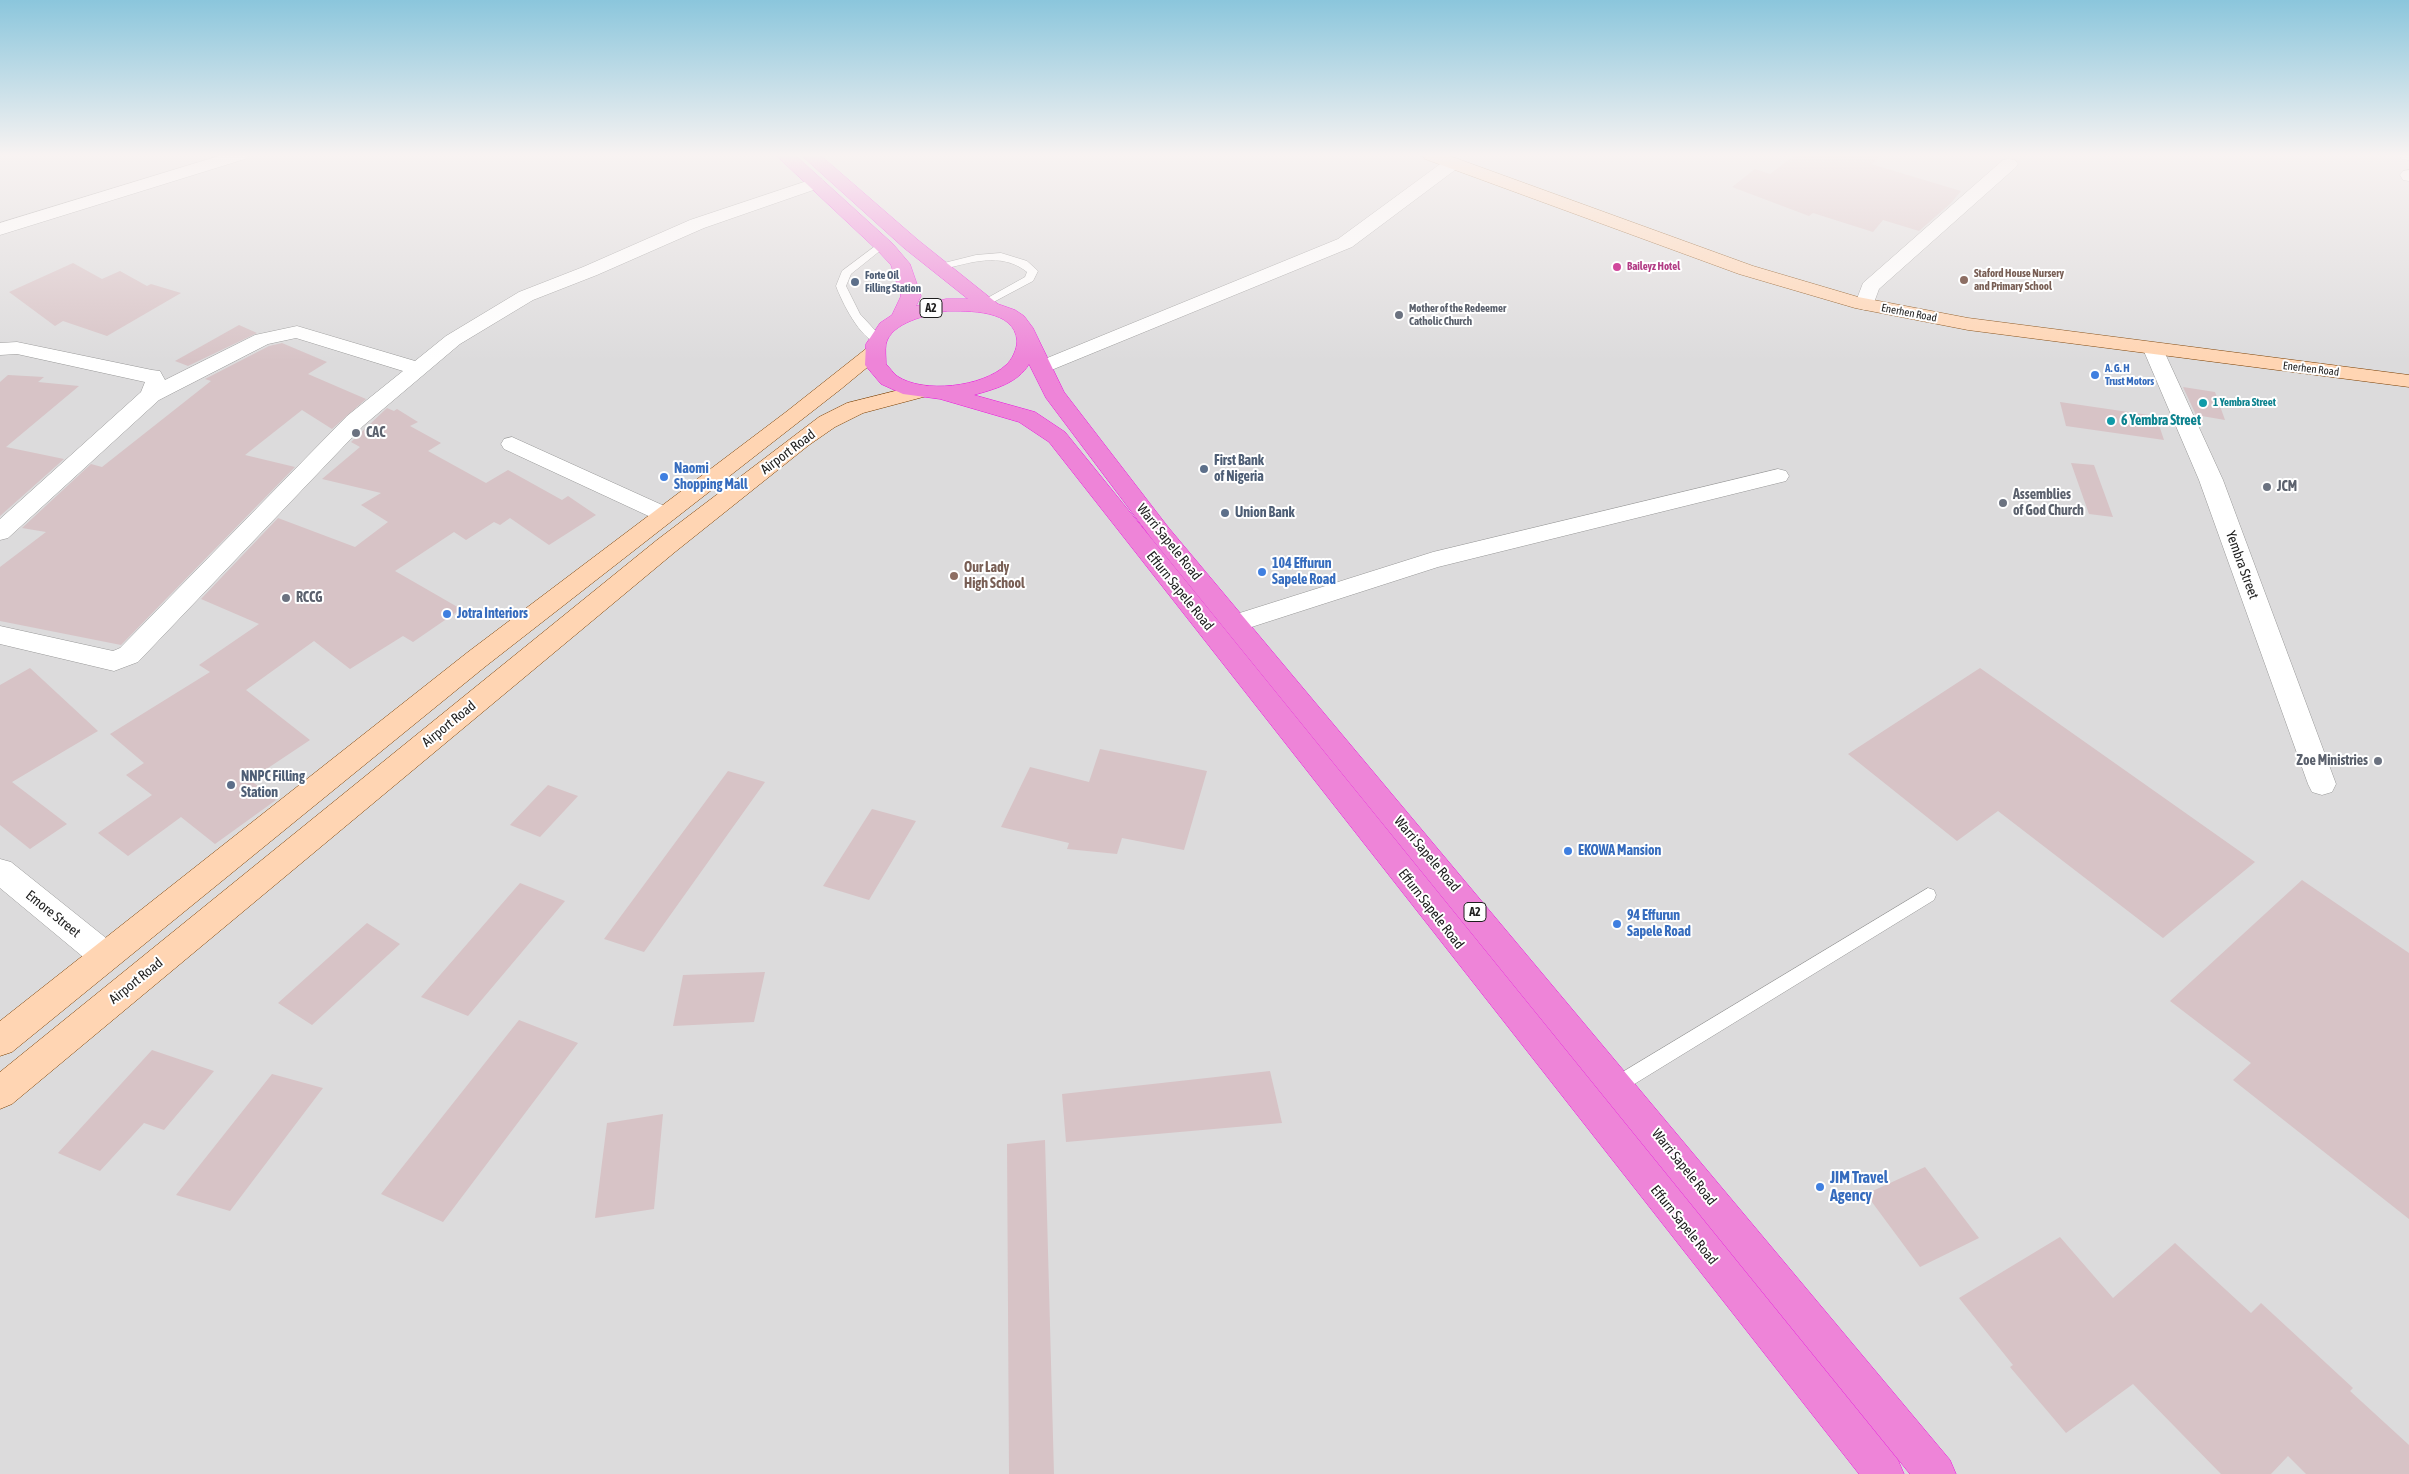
<!DOCTYPE html>
<html>
<head>
<meta charset="utf-8">
<style>
  body { margin:0 }
  canvas { display:block; background:#f0e4e3 }
</style>
</head>
<body>
<canvas width="2409" height="1474"></canvas>
<script>
const context = document.querySelector('canvas').getContext('2d');
context.lineJoin = 'round';
function fill(path, color) { context.fillStyle = color; context.fill(path, 'evenodd'); }
function trace(path, color, width, dash) { context.strokeStyle = color; context.lineWidth = width; context.lineCap = dash ? 'butt' : 'round'; context.setLineDash(dash || []); context.stroke(path); }
function label(font, color, halo, rows, align = 'center') {
  context.font = font + ' "Asap Condensed",sans-serif'; context.lineWidth = 4; context.setLineDash([]); context.textBaseline = 'middle'; context.strokeStyle = halo; context.fillStyle = color; for (const [text, x, y, turn = 0] of rows) {
    context.save(); context.translate(x, y); context.rotate((+turn || 0) * Math.PI / 180); context.textAlign = isNaN(turn) ? turn : align; if (halo) context.strokeText(text, 0, 0); context.fillText(text, 0, 0); context.restore();
  }
}
fill(new Path2D(`
  M0 155H2409V1474H0Z`), '#dcdbdc');
fill(new Path2D(`
  M1795 155H1882L1871 164 1961 191 1951 203 1919 231 1883 220 1873 232 1813 213 1809 216 1732 187 1755 169 1770 174Z
  M73 263 102 279 120 271 147 286 151 284 181 293 107 336 63 321 55 326 9 292Z
  M239 325 257 333 188 366 175 361Z
  M282 343 327 362 308 374 366 399 332 429 302 410 245 455 295 467 121 645 0 621V567L46 532 22 528 91 464 102 467 211 381 205 379 269 346Z
  M8 375 44 377 38 382 79 386 6 447 64 459 0 516V382Z
  M2183 387 2215 392 2225 420 2196 415Z
  M2060 402 2156 416 2164 440 2066 426Z
  M387 408 394 411 397 409 418 422 410 426 441 443 428 451 486 483 508 470 562 500 568 496 596 515 549 545 510 518 500 525 494 522 466 540 454 532 395 571 461 609 413 642 403 636 350 669 314 641 246 690 310 740 250 780 276 800 215 844 181 817 128 856 98 833 152 795 126 775 144 763 110 734 210 672 199 665 259 624 201 599 278 518 355 547 388 522 361 505 381 493 322 479 360 447 351 442Z
  M2071 463 2094 465 2113 517 2089 514Z
  M30 668 98 731 12 782 67 824 30 849 0 825V685Z
  M1980 668 2255 862 2163 938 1998 811 1957 841 1848 754Z
  M1100 749 1207 771 1184 850 1122 838 1117 854 1067 849 1069 843 1001 827 1030 767 1089 782Z
  M728 771 765 782 644 952 604 939Z
  M548 785 578 796 540 837 510 825Z
  M872 809 916 821 869 900 823 886Z
  M2302 880 2409 953V1219L2233 1080 2251 1063 2170 1001Z
  M520 883 565 901 468 1016 421 997Z
  M367 923 400 944 312 1025 278 1003Z
  M765 972 754 1022 673 1026 683 975Z
  M519 1020 578 1043 443 1222 381 1194Z
  M152 1050 214 1071 164 1130 144 1123 100 1171 58 1153Z
  M1270 1071 1282 1123 1066 1142 1062 1094Z
  M272 1074 323 1088 230 1211 176 1195Z
  M663 1114 654 1209 595 1218 607 1123Z
  M1045 1140 1054 1474H1009L1007 1144Z
  M1925 1167 1979 1238 1920 1267 1866 1194Z
  M2060 1237 2113 1298 2175 1243 2251 1313 2261 1303 2353 1388 2350 1391 2409 1445V1474H2306L2288 1456 2271 1474H2221L2133 1384 2066 1433 2010 1367 2013 1365 1959 1298Z`), '#d7c3c6');
const lane = new Path2D(`
  M882 241 886 242V246L851 274 846 286 860 314 884 340 878 343C860 339 842 302 836 286L842 271Z
  M1001 253 1027 261 1038 271 1033 281 986 306 982 305V301L1025 277 1027 272C1001 251 969 263 940 270L935 267 936 265 976 255Z
  M1928 888 1934 890 1936 895 1934 900 1623 1091 1617 1094 1611 1091 1608 1085 1611 1079Z`);
const street = new Path2D(`
  M222 155H248L245 159 0 235V223Z
  M2399 155H2409V160L2402 159Z
  M1453 158 1459 159 1462 163 1459 167 1352 247 1049 371 1042 373 1035 371 1031 367 1035 363 1338 239 1447 159Z
  M2009 159 2015 160 2018 164 2015 168 1879 289 1872 308 1865 310 1858 308 1855 304 1863 283 2003 160Z
  M2409 170V181L2403 180 2400 175 2403 171Z
  M816 178 822 179 825 183 822 187 704 228 597 275 533 300 460 344 363 426 138 662 114 671 0 644V626L113 651 120 648 347 416 403 371 296 338 268 344 159 400 8 538 0 540V519L141 392 145 382 17 354 0 355V343L17 342 152 370 160 371 165 380 255 335 297 326 415 361 446 336 519 292 583 267 690 220Z
  M2153 343 2160 345 2163 349 2223 480 2336 784 2332 792 2322 795 2312 792 2308 784 2199 480 2143 349 2146 345Z
  M512 437 671 509 675 514 671 519 663 522 655 519 504 449 501 444 504 439Z
  M1778 469 1786 471 1789 476 1786 481 1438 567 1236 632 1227 629 1223 623 1227 617 1433 552Z
  M0 859 11 862 116 946 121 956 116 966 105 970 94 966 0 888Z`);
const secondary = new Path2D(`
  M1422 155H1447L1753 266 1858 297 1968 318 2409 375V387L1968 330 1855 308 1739 274 1425 159Z
  M874 346 881 348 884 352 881 356 841 389 486 666 12 1052 0 1056V1021L468 652 786 412 867 348Z
  M919 385 927 386 930 391 927 396 863 413 835 427 809 445 675 552 12 1104 0 1109V1072L657 540 819 417 847 403Z`);
const highway = new Path2D(`
  M776 155H795L893 244 910 264 921 296 916 306 946 299H968L904 248 801 155H820L918 240 998 304 1015 310 1024 316 1033 328 1064 392 1168 527 1950 1460 1956 1474H1910L1152 539 1046 398 1029 364C1018 383 995 389 974 395L1035 412 1065 432 1898 1460 1904 1474H1859L1049 442 1019 422 940 399 903 394 881 384 865 365 866 344 880 323 892 315 901 296 891 265 879 252ZM946 311C968 311 1015 309 1017 341 1017 349 1012 360 1006 365 983 387 923 394 897 376 893 373 890 368 886 364 886 358 885 350 886 344 891 322 928 315 946 311Z`);
trace(lane, '#989898', 1);
trace(street, '#989898', 1);
trace(secondary, '#7a3e00', 1);
trace(highway, '#ea15de', 1);
fill(lane, '#fff');
fill(street, '#fff');
fill(secondary, '#ffd5b3');
fill(highway, '#ee84d8');
const sky = context.createLinearGradient(0, 0, 0, 361);
sky.addColorStop(0, '#8bc6dc');
sky.addColorStop(0.43, '#f8f3f2');
sky.addColorStop(1, '#f8f3f200');
context.fillStyle = sky;
context.fillRect(0, 0, 2409, 361);
for (const [x, y, r, color] of [
  [1617,267,5,"#d1479c"],
  [1964,280,5,"#8d6e63"],
  [855,282,5,"#5c6f8a"],
  [1399,315,5,"#6b7280"],
  [2095,375,5,"#3f7fe0"],
  [2203,403,5,"#0f9aa8"],
  [2111,421,5,"#0f9aa8"],
  [356,433,5,"#6b7280"],
  [1204,469,5,"#5c6f8a"],
  [664,477,5,"#3f7fe0"],
  [2267,487,5,"#6b7280"],
  [2003,503,5,"#6b7280"],
  [1225,513,5,"#5c6f8a"],
  [1262,572,5,"#3f7fe0"],
  [954,576,5,"#8d6e63"],
  [286,598,5,"#6b7280"],
  [447,614,5,"#3f7fe0"],
  [2378,761,5,"#6b7280"],
  [231,785,5,"#5c6f8a"],
  [1568,851,5,"#3f7fe0"],
  [1617,924,5,"#3f7fe0"],
  [1820,1187,5,"#3f7fe0"]
]) { const dot = new Path2D(); dot.arc(x, y, r, 0, 2 * Math.PI); context.fillStyle = color; context.fill(dot); trace(dot, '#fff', 2); }
label('bold 11px', '#b23c85', '#fff', [
  ["Baileyz Hotel",1627,267]
], 'left');
label('bold 11px', '#785e54', '#fff', [
  ["Staford House Nursery",1974,274],
  ["and Primary School",1974,287]
], 'left');
label('bold 11px', '#4e5e75', '#fff', [
  ["Forte Oil",865,276],
  ["Filling Station",865,289]
], 'left');
label('bold 11px', '#5b616d', '#fff', [
  ["Mother of the Redeemer",1409,309],
  ["Catholic Church",1409,322]
], 'left');
label('11px', '#1e1e1e', '#fff', [
  ["Enerhen Road",1909,313,11],
  ["Enerhen Road",2311,369,7]
]);
label('bold 11px', '#366cbe', '#fff', [
  ["A. G. H",2105,369],
  ["Trust Motors",2105,382]
], 'left');
label('bold 11px', '#0d838f', '#fff', [
  ["1 Yembra Street",2213,403]
], 'left');
for (const [x, y, w] of [
  [931,308,22],
  [1475,912,22]
]) { const box = new Path2D(); box.roundRect(x - w / 2, y - 9.5, w, 19, 4); context.fillStyle = '#fff'; context.fill(box); trace(box, '#1e1e1e', 1); }
label('bold 12px', '#1e1e1e', null, [
  ["A2",931,308],
  ["A2",1475,912]
]);
label('bold 14px', '#0d838f', '#fff', [
  ["6 Yembra Street",2121,421]
], 'left');
label('bold 14px', '#5b616d', '#fff', [
  ["CAC",366,433],
  ["JCM",2277,487],
  ["Assemblies",2013,495],
  ["of God Church",2013,511],
  ["RCCG",296,598],
  ["Zoe Ministries",2368,761,"right"]
], 'left');
label('14px', '#1e1e1e', '#fff', [
  ["Airport Road",788,452,-37],
  ["Warri Sapele Road",1169,542,51],
  ["Yembra Street",2242,565,70],
  ["Effurn Sapele Road",1180,591,51],
  ["Airport Road",449,724,-39],
  ["Warri Sapele Road",1427,854,50],
  ["Effurn Sapele Road",1431,909,52],
  ["Emore Street",53,914,39],
  ["Airport Road",136,981,-39],
  ["Warri Sapele Road",1684,1167,51],
  ["Effurn Sapele Road",1684,1225,51]
]);
label('bold 14px', '#4e5e75', '#fff', [
  ["First Bank",1214,461],
  ["of Nigeria",1214,477],
  ["Union Bank",1235,513],
  ["NNPC Filling",241,777],
  ["Station",241,793]
], 'left');
label('bold 14px', '#366cbe', '#fff', [
  ["Naomi",674,469],
  ["Shopping Mall",674,485],
  ["104 Effurun",1272,564],
  ["Sapele Road",1272,580],
  ["Jotra Interiors",457,614],
  ["EKOWA Mansion",1578,851],
  ["94 Effurun",1627,916],
  ["Sapele Road",1627,932]
], 'left');
label('bold 14px', '#785e54', '#fff', [
  ["Our Lady",964,568],
  ["High School",964,584]
], 'left');
label('bold 16px', '#366cbe', '#fff', [
  ["JIM Travel",1830,1178],
  ["Agency",1830,1196]
], 'left');
</script>
</body>
</html>
